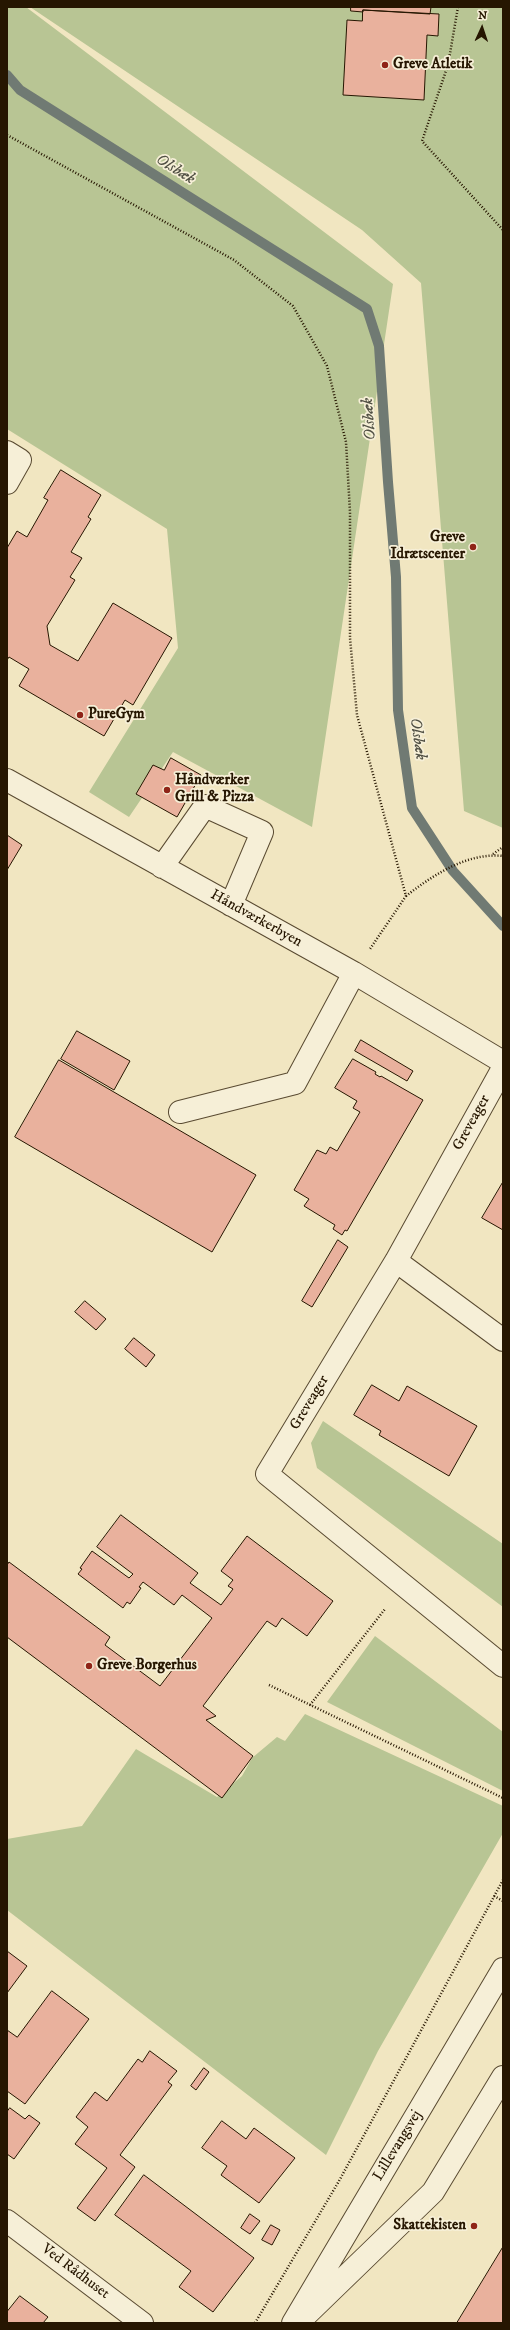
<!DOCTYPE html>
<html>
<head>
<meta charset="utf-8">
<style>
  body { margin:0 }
  #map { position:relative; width:510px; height:2330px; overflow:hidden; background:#f1e6c1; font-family:"IM FELL DW Pica",serif }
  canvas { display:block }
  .frame { position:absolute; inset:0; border:8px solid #261601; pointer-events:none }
  .north { position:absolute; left:462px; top:8px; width:40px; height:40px; -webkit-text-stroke:3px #f6efd7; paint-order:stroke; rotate:3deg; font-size:11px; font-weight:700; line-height:16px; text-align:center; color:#261601 }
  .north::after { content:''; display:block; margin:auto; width:14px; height:18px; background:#261601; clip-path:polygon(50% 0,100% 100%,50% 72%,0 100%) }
</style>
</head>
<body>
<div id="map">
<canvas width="510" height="2330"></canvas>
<div class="frame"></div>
<div class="north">N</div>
</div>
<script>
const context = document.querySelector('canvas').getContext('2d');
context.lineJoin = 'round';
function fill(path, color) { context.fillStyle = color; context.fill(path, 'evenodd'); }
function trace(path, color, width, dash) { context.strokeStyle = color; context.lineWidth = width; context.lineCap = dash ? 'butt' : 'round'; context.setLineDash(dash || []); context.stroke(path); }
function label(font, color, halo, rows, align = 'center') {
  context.font = font + ' "IM FELL DW Pica",serif'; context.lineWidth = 3.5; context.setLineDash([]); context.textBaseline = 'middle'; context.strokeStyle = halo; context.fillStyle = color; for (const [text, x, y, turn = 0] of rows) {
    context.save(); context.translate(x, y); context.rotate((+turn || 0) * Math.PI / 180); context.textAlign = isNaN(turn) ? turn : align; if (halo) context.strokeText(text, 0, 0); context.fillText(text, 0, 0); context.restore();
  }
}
fill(new Path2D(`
  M7 7H26L393 284 312 827 173 752 129 817 89 792 178 648 167 529 7 429Z
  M30 7H503V828L464 811 421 283 362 230Z
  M323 1421 503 1544V1607L317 1468 311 1443Z
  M375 1636 503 1732V1791L327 1702Z
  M305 1714 503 1806V1833L378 2051 326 2155 7 1910V1839L82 1826 136 1749 217 1797 242 1776 252 1758 277 1737 285 1741Z`), '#b8c594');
trace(new Path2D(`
  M7 75 20 90 367 309 379 346 388 482 396 577 398 710 412 808 453 871 503 926`), '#707a73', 10);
const building = new Path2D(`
  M351 7H431L430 14 363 10V12L351 11Z
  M363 10 439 14 438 36 427 35 424 100 343 95 347 20 362 21Z
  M61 470 101 495 88 517 91 519 71 552 82 558 70 577 75 580 47 626 50 645 78 661 113 603 172 638 133 705 125 700 104 736 19 686 29 669 9 657 7 660V548L17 531 27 537 48 500 44 498Z
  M171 758 201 775 177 817 136 794 153 765 164 770Z
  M7 835 22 845 7 870Z
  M77 1031 130 1061 114 1090 61 1059Z
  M361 1040 413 1071 407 1081 355 1051Z
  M353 1059 376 1072 375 1074 380 1077 381 1076 423 1100 347 1231 345 1230 342 1235 333 1229 335 1225 304 1206 309 1199 294 1190 317 1150 326 1154 330 1147 337 1151 360 1112 353 1108 357 1101 335 1088Z
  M59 1060 256 1175 212 1252 15 1137Z
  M503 1182V1230L482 1218Z
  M338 1240 348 1247 312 1307 302 1301Z
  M85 1301 106 1319 96 1330 75 1312Z
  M134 1338 155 1355 146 1367 125 1349Z
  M372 1385 399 1401 407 1386 477 1426 449 1476 379 1435 381 1431 354 1415Z
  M121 1515 198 1573 190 1583 221 1605 233 1589 228 1586 233 1580 221 1571 247 1536 333 1601 307 1636 282 1618 276 1627 267 1621 203 1706 216 1716 206 1720 253 1756 222 1798 7 1637V1565L9 1562 110 1637 105 1645 160 1686 212 1618 182 1595 174 1605 143 1582 139 1587 141 1588 130 1604 127 1602 123 1608 78 1574 82 1569 80 1568 92 1551 129 1578 133 1574 97 1547Z
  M7 1951 27 1966 7 1993Z
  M52 1991 89 2019 25 2104 7 2091V2030L17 2037Z
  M150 2051 177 2071 168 2082 172 2085 120 2155 135 2167 95 2221 77 2208 107 2168 75 2144 88 2127 76 2117 95 2092 107 2101 138 2059 142 2062Z
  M204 2068 209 2072 196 2090 191 2086Z
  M10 2108 25 2119 29 2115 40 2123 14 2159 7 2154V2112Z
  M222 2121 246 2139 254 2128 295 2158 259 2203 221 2175 227 2166 202 2148Z
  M144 2175 254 2258 213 2312 179 2287 191 2271 115 2215Z
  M250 2214 260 2221 250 2234 241 2228Z
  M271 2225 280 2230 272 2245 262 2240Z
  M503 2247V2323H457Z
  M20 2296 48 2317 43 2323H7V2312Z`);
fill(building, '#e9b19d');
trace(building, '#261601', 1);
const minor = new Path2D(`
  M7 452 20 460 7 483
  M7 780 354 973 503 1062
  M162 867 205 806 262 832 231 905
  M503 1068 396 1261 267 1474 503 1666
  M180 1112 295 1083 354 973
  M396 1261 503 1340
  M7 2221 142 2323
  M307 2314 433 2192 503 2077
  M293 2323 503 1969`);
trace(minor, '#594a31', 24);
trace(new Path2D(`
  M458 7 448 65 422 141 503 230
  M7 135 234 260 293 306 327 366 346 442 350 512V638L357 715 406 896 370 949
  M493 854 503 847
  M406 896C432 876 467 852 503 856
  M269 1685 503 1798
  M310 1705 385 1609
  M494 1896 503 1901
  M255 2323 339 2181 503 1880`), '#261601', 2.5, [1, 2]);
trace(minor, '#f6efd7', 22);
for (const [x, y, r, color] of [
  [385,65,4,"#8f2418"],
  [473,547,4,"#8f2418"],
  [80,715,4,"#8f2418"],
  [167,790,4,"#8f2418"],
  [89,1666,4,"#8f2418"],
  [474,2226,4,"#8f2418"]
]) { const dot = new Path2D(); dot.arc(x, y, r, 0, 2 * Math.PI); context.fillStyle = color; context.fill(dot); trace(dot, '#f6efd7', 1.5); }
label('bold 15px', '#261601', '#f6efd7', [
  ["Greve Atletik",393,65],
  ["Greve",465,538,"right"],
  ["Idrætscenter",465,555,"right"],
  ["PureGym",88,715],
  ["Håndværker",175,781],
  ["Grill & Pizza",175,798],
  ["Greve Borgerhus",97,1666],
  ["Skattekisten",466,2226,"right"]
], 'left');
label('15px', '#261601', '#f6efd7', [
  ["Håndværkerbyen",256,919,29],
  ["Greveager",472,1123,-61],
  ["Greveager",310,1403,-59],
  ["Lillevangsvej",398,2146,-59],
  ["Ved Rådhuset",75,2272,37]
]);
label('italic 16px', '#515044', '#f6efd7', [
  ["Olsbæk",175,170,32],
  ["Olsbæk",370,419,-94],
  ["Olsbæk",417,739,82]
]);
</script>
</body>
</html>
